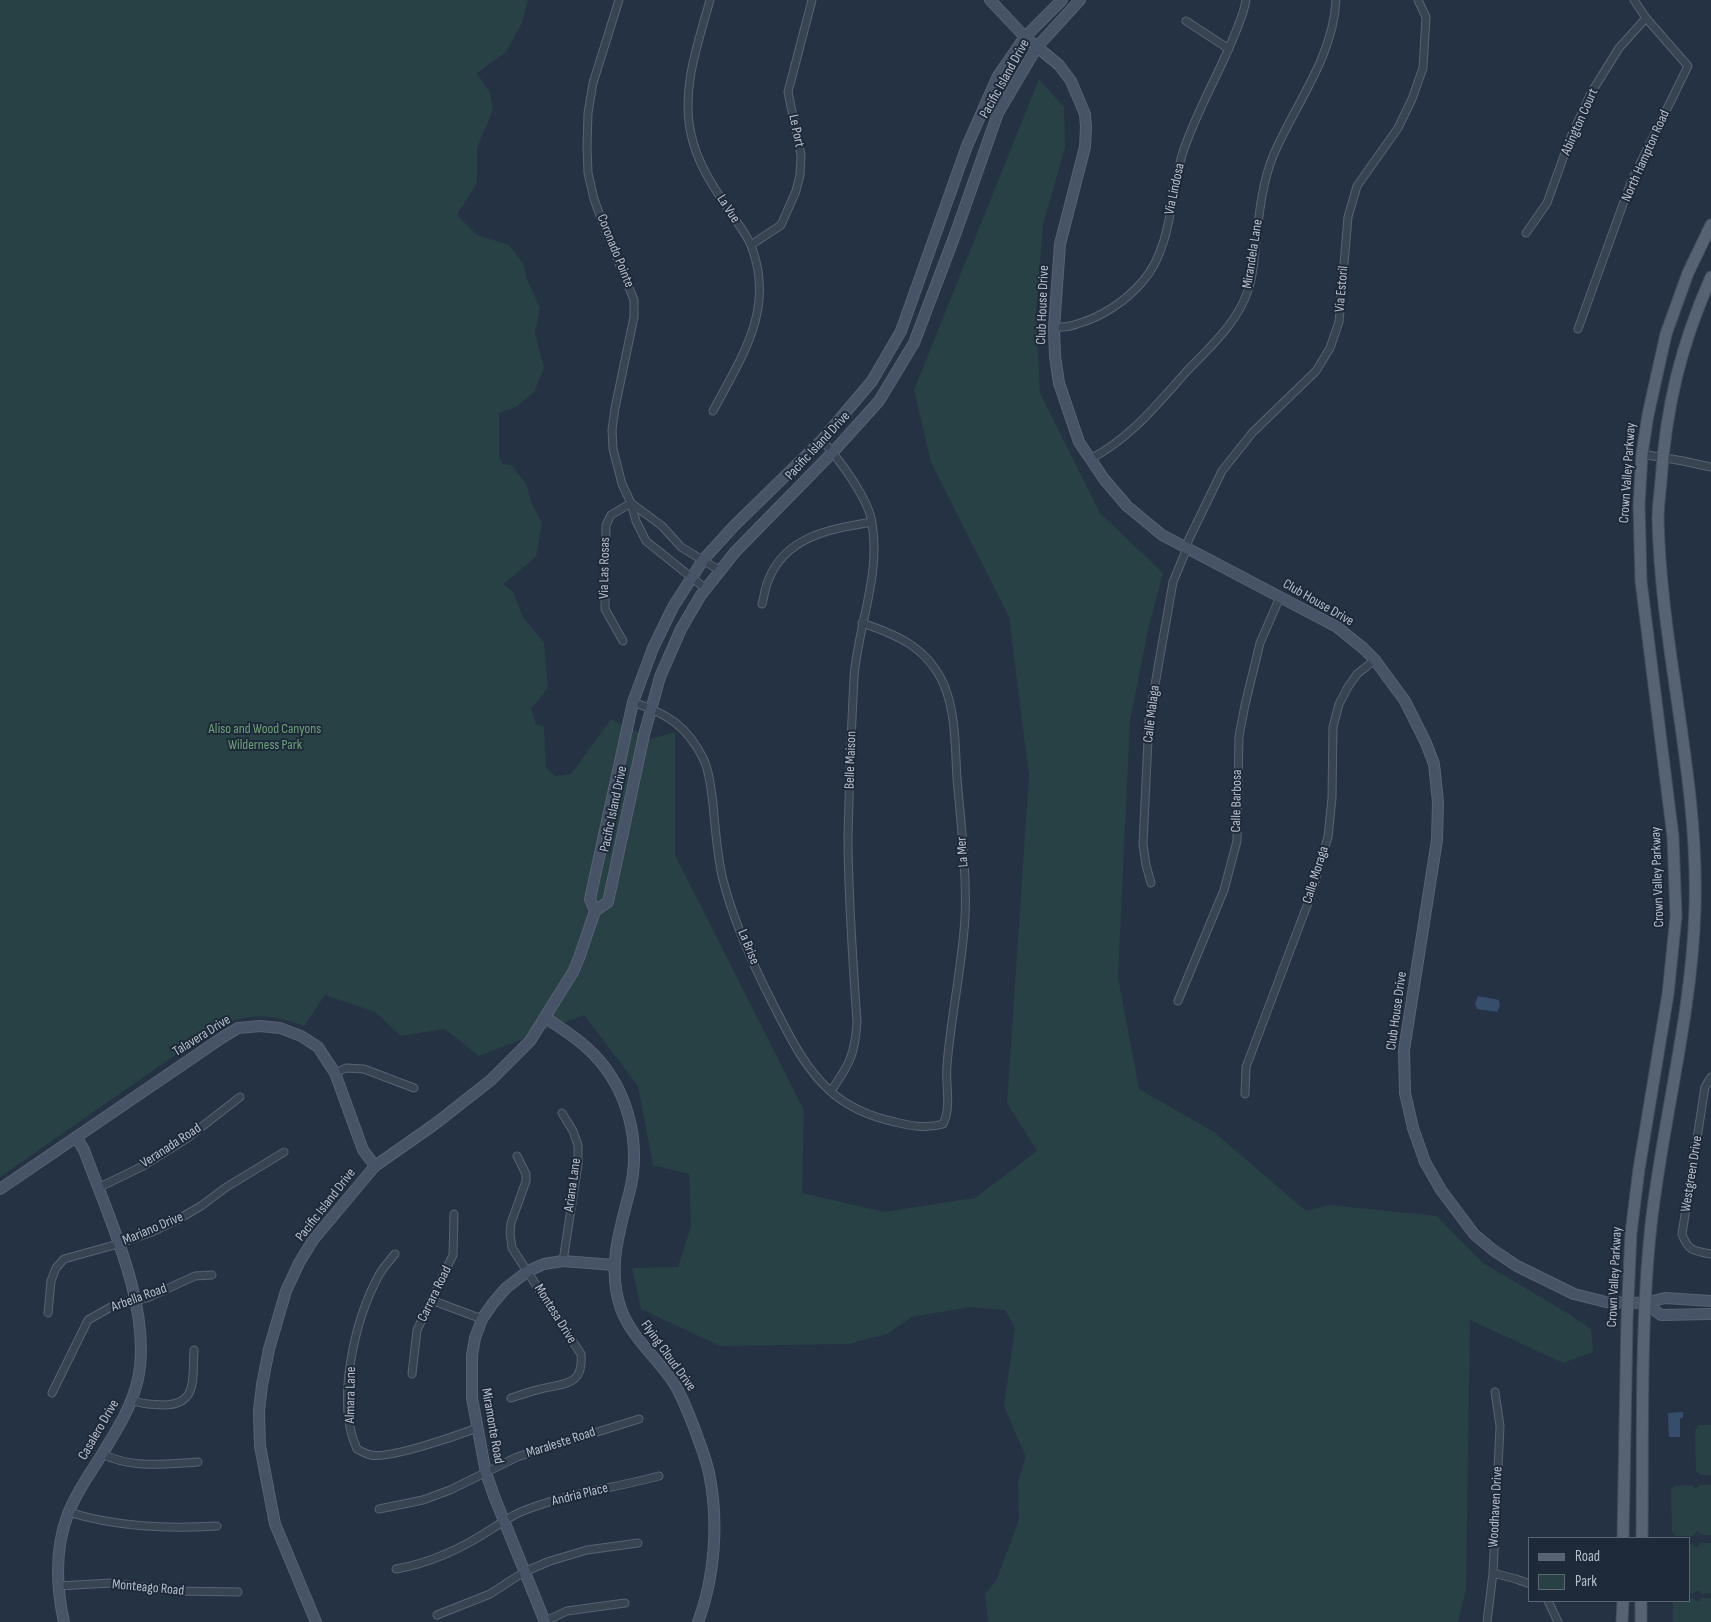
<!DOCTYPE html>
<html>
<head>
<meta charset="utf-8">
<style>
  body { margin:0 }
  #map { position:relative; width:1711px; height:1622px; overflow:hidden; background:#253244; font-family:"Sofia Sans Condensed",sans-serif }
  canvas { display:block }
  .legend { position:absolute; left:1528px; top:1537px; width:162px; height:65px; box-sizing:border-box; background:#1e2939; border:1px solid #5b6574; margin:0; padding:6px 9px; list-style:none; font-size:15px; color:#b7bfcd }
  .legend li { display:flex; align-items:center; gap:10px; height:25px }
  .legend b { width:25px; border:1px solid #5b6574 }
</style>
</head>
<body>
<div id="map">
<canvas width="1711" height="1622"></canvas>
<ul class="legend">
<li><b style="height:6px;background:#576373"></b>Road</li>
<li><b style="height:14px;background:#274145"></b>Park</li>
</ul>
</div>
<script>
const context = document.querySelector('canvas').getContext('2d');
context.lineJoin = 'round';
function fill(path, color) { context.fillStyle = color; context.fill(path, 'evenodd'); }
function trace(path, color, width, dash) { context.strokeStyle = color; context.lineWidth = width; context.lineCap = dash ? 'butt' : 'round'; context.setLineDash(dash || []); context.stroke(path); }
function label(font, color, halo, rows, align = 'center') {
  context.font = font + ' "Sofia Sans Condensed",sans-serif'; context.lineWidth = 4; context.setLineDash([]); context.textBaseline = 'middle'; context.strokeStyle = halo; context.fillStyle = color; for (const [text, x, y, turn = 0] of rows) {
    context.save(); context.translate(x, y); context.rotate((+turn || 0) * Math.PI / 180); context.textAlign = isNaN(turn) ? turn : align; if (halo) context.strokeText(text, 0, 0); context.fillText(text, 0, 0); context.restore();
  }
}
fill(new Path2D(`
  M0 0H528L522 23 506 52 477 73 490 93 493 110 477 148V183L457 215 477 235 509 245 524 265 526 277 540 308 535 333 544 368 534 392 516 407 499 413V457L503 464 511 465 527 485 531 502 542 523 536 557 503 584 513 592 523 617 544 643 548 688 531 709 536 724 544 727 546 767 555 776 571 774 611 719 650 739 675 732V855L804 1110 802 1193 884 1212 975 1198 1037 1151 1007 1103 1029 776 1009 617 931 462 914 390 1039 79 1064 107 1065 148 1043 225 1036 313 1040 393 1100 513 1163 573 1148 630 1130 721 1118 977 1139 1089 1214 1132 1306 1211 1329 1205 1437 1216 1483 1263 1569 1314 1591 1329 1593 1352 1563 1363 1470 1320 1466 1589 1458 1622H988L985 1594 996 1581 1019 1520 1018 1481 1026 1457 1004 1406 1015 1328 1005 1310 970 1307 912 1317 887 1334 848 1344 720 1346 641 1309 632 1268 678 1267 691 1226 689 1174 653 1165 638 1086 584 1015 479 1056 445 1029 401 1036 375 1012 325 995 304 1026C267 1012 241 1013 207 1033L0 1177Z
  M1699 1425H1711V1475H1701L1696 1471 1695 1431Z
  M1691 1485 1696 1489 1700 1485H1711V1535H1702L1697 1531 1693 1536H1676L1672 1531 1671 1489 1675 1486Z
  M1701 1543H1711V1593L1702 1594 1698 1590 1693 1593 1690 1594V1544H1692L1697 1548Z
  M1690 1598H1693L1698 1602 1701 1598H1711V1622H1673V1603L1674 1601H1690Z`), '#274145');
fill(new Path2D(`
  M1478 996 1499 1000 1500 1006 1497 1012 1477 1009 1475 1003Z
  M1683 1412V1418H1680V1437H1669L1668 1413Z`), '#374d6c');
const street = new Path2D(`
  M619 0 593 83 588 113 587 146 588 173 594 199 602 221 634 300V317L615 408 612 430 613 449 622 484 631 503 636 521 646 541 706 589
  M710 0C698 43 681 89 691 134 698 166 715 189 732 215 739 225 748 236 752 248 775 310 741 358 713 411
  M1186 21 1229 49
  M1526 233 1547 203 1570 139 1591 93 1619 48 1646 18
  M751 245 781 225 796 191 800 175 801 155 788 92 812 0
  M1054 328C1061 327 1070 327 1077 324 1102 317 1126 301 1143 281 1171 249 1171 195 1182 155 1195 114 1218 76 1234 36 1239 24 1244 13 1246 0
  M1578 329 1631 182 1688 66 1646 18 1634 0
  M822 440C838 458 869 499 872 523 881 575 858 626 854 677 851 730 849 783 848 836 848 898 853 961 857 1022 855 1055 849 1065 831 1091
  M1642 454 1683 461 1711 467
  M1090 459C1130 439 1158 403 1187 371 1210 347 1238 322 1248 290 1253 277 1254 262 1255 249 1259 218 1261 186 1273 156 1295 104 1333 58 1336 0
  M631 503 662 526 681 547 719 570
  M762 604C764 597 765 588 768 581 785 536 830 529 872 522
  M623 641 605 609 606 525 611 515 631 503
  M633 702C667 714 687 725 704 760 710 773 711 790 713 804 715 828 717 852 722 876 733 921 753 965 774 1006 790 1037 804 1067 830 1091 848 1107 872 1117 895 1122 911 1126 927 1129 943 1124 952 1106 945 1085 947 1065 951 1016 962 967 965 918 967 872 961 825 957 778 955 748 956 713 944 685 928 648 898 635 862 623
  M1151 883 1146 865 1143 844 1149 719 1173 582 1187 548 1188 541 1222 471 1252 433 1316 371 1330 348 1339 322 1348 217 1357 186 1398 128 1412 99 1423 68 1426 17 1418 0
  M1178 1001 1224 890 1237 841 1239 736 1245 705 1260 643 1280 597
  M335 1073 346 1068 364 1069 414 1088
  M1711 1077 1705 1087 1682 1234C1688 1251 1694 1251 1711 1254
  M1245 1094 1246 1067 1311 895 1328 837 1332 798 1333 727 1339 704 1348 687 1357 674 1375 660
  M562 1113 573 1131 578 1145V1164L563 1261
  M98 1188 143 1166 186 1139 240 1097
  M395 1254C389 1261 383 1268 379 1275 355 1319 335 1402 357 1449 361 1451 366 1454 371 1455 390 1459 456 1436 477 1428
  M431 1300 482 1319
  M48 1313 51 1281 56 1268 64 1259 118 1244 152 1232 177 1220 201 1206 225 1188 284 1152
  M412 1374 417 1330 453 1255 454 1214
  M52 1393 88 1320 111 1307 147 1298 195 1276 212 1275
  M511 1398C521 1395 531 1391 541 1389 564 1383 584 1386 581 1354L512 1248 510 1233 511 1223 526 1181V1174L517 1156
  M132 1400C142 1405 151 1404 163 1405 199 1405 192 1377 194 1350
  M102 1454C133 1469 164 1464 198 1462
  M379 1509 423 1500 450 1490 517 1457 639 1419
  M68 1512C117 1527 166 1529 217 1526
  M396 1569C431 1563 463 1548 493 1528 503 1522 512 1515 523 1511 564 1494 615 1488 659 1476
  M1493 1573 1516 1579 1530 1584
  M58 1586 111 1583 177 1591 238 1592
  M1548 1601 1558 1622
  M437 1615 490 1594 524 1572 550 1561 587 1550 638 1543
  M543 1622 567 1611 625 1603
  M1487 1622 1493 1573 1500 1426 1495 1392`);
const secondary = new Path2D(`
  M990 0 1025 37 1059 65 1071 81 1085 114 1086 127 1085 147 1060 244 1054 328 1055 356 1059 383 1079 442 1104 479 1127 506 1162 535 1337 627 1363 648 1375 660 1405 701 1426 743 1434 764 1438 802 1437 840 1404 1050 1405 1093 1413 1128 1425 1162 1441 1190 1474 1234 1493 1250 1517 1266 1574 1294 1606 1302 1645 1303 1665 1298 1711 1301
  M595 911 590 899 633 702 653 648 673 607 703 560 734 526 822 440 872 381 901 331 967 146 998 76 1025 37 1062 0
  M546 1018C559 1027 574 1036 586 1047 627 1083 643 1142 629 1194 619 1232 607 1270 621 1309 632 1339 659 1359 675 1385 683 1398 688 1413 694 1427 699 1442 706 1458 709 1473 719 1521 715 1577 698 1622
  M0 1189 223 1037 238 1028 260 1026 280 1028 301 1036 318 1047 335 1073 363 1150 375 1166
  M1645 1303 1661 1315 1711 1314
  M64 1622C56 1586 55 1548 68 1514 76 1492 92 1471 104 1451 118 1428 132 1406 138 1379 153 1309 108 1216 84 1150L76 1137
  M316 1622 275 1524 260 1446 259 1411 262 1385 269 1349 286 1291 299 1263 313 1240 375 1166 435 1124 491 1080 530 1041 573 972 579 958 595 911 608 902 644 735 660 677 681 629 701 595 735 552 833 452 879 401 914 343 955 235 998 113 1037 47 1080 0
  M545 1622 494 1496 486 1473 472 1398V1355L475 1338 482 1319 493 1303 506 1288 528 1271 544 1264 563 1261 614 1265`);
const primary = new Path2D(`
  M1623 1538 1627 1320 1631 1233 1639 1169 1668 994 1676 916 1673 837 1641 581 1639 505 1642 454 1648 415 1666 334 1688 273 1711 225
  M1642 1538C1643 1434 1640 1328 1651 1225 1663 1118 1692 1015 1695 908 1699 777 1661 650 1658 519 1658 506 1660 493 1661 481 1666 406 1681 345 1711 277
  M1622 1622 1623 1601
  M1641 1622V1601`);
trace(street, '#586271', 9);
trace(secondary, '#586271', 12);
trace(primary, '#434d5d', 13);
trace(street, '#394453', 7);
trace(secondary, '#475367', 10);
trace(primary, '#576373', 11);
label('14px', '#b7bfcd', '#1e2939', [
  ["Pacific Island Drive",1005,79,-61],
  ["Abington Court",1580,122,-66],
  ["Le Port",796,131,78],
  ["North Hampton Road",1646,156,-66],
  ["Via Lindosa",1175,189,-78],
  ["La Vue",728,209,57],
  ["Coronado Pointe",615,251,68],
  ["Mirandela Lane",1253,254,-81],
  ["Via Estoril",1342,289,-85],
  ["Club House Drive",1043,305,-88],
  ["Pacific Island Drive",818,446,-47],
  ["Crown Valley Parkway",1628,473,-86],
  ["Via Las Rosas",605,568,-89],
  ["Club House Drive",1318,603,30],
  ["Calle Malaga",1152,714,-83],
  ["Belle Maison",851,760,-88],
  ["Calle Barbosa",1237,801,-89],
  ["Pacific Island Drive",614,809,-78],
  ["La Mer",963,852,-94],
  ["Calle Moraga",1316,875,-73],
  ["Crown Valley Parkway",1658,877,-92],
  ["La Brise",748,947,68],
  ["Club House Drive",1397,1011,-82],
  ["Talavera Drive",202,1036,-32],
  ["Veranada Road",171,1146,-33],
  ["Westgreen Drive",1692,1174,-81],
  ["Ariana Lane",573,1185,-82],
  ["Pacific Island Drive",326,1205,-52],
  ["Mariano Drive",153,1229,-23],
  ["Crown Valley Parkway",1615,1277,-87],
  ["Carrara Road",435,1294,-64],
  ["Arbella Road",139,1298,-20],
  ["Montesa Drive",555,1314,58],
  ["Flying Cloud Drive",668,1356,54],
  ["Almara Lane",351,1395,-89],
  ["Miramonte Road",492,1426,80],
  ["Casalero Drive",99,1430,-60],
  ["Maraleste Road",561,1443,-18],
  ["Andria Place",580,1495,-14],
  ["Woodhaven Drive",1496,1507,-87],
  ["Monteago Road",148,1588,5]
]);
label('14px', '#6ca078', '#1e2939', [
  ["Aliso and Wood Canyons",265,729],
  ["Wilderness Park",265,745]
]);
</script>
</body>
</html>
